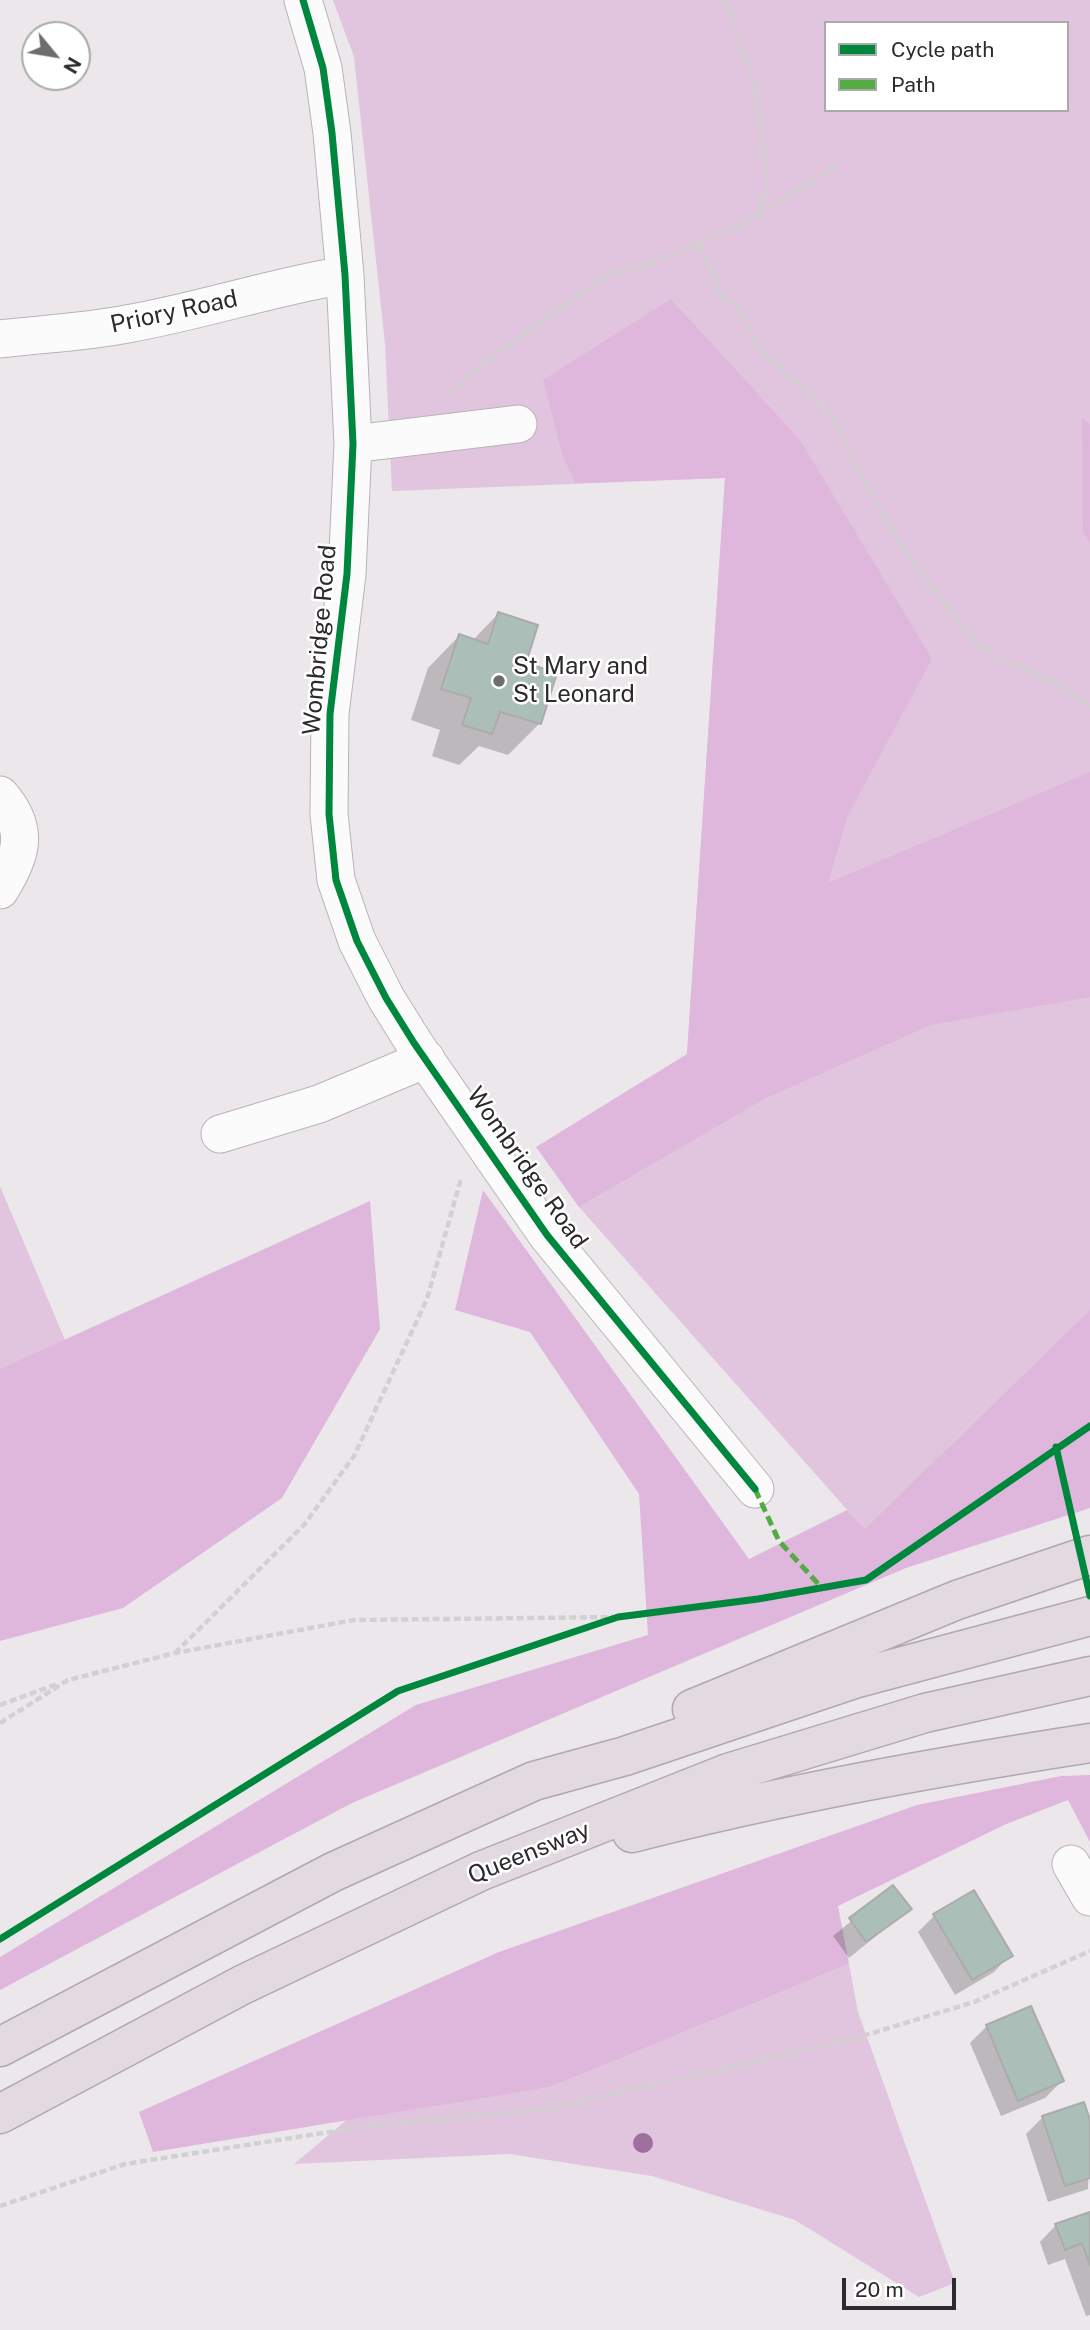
<!DOCTYPE html>
<html>
<head>
<meta charset="utf-8">
<style>
  body { margin:0 }
  #map { position:relative; width:1090px; height:2330px; overflow:hidden; background:#ebe7eb; font-family:"Public Sans",sans-serif }
  canvas { display:block }
  .legend { position:absolute; left:824px; top:21px; width:245px; height:91px; box-sizing:border-box; background:#fff; border:2px solid #abaaab; margin:0; padding:9px 12px; list-style:none; font-size:21px; color:#2c2a2c }
  .legend li { display:flex; align-items:center; gap:14px; height:35px }
  .legend b { width:35px; border:2px solid #abaaab }
  .north { position:absolute; left:21px; top:21px; width:70px; height:70px; box-sizing:border-box; background:#fff; border:2px solid #abaaab; border-radius:50%; rotate:120deg; font-size:19px; font-weight:700; line-height:28px; text-align:center; color:#2c2a2c }
  .north::after { content:''; display:block; margin:auto; width:24px; height:32px; background:#6f6c6f; clip-path:polygon(50% 0,100% 100%,50% 72%,0 100%) }
  .scale { position:absolute; left:842px; top:2278px; width:114px; height:32px; box-sizing:border-box; border:4px solid #2c2a2c; border-top:0; padding-left:9px; font-size:21px; line-height:24px; white-space:nowrap; color:#2c2a2c; -webkit-text-stroke:5px #fff; paint-order:stroke }
</style>
</head>
<body>
<div id="map">
<canvas width="1090" height="2330"></canvas>
<ul class="legend">
<li><b style="height:9px;background:#00873e"></b>Cycle path</li>
<li><b style="height:9px;background:#54ab44"></b>Path</li>
</ul>
<div class="north">N</div>
<div class="scale">20 m</div>
</div>
<script>
const context = document.querySelector('canvas').getContext('2d');
context.lineJoin = 'round';
function fill(path, color) { context.fillStyle = color; context.fill(path, 'evenodd'); }
function trace(path, color, width, dash) { context.strokeStyle = color; context.lineWidth = width; context.lineCap = dash ? 'butt' : 'round'; context.setLineDash(dash || []); context.stroke(path); }
function label(font, color, halo, rows, align = 'center') {
  context.font = font + ' "Public Sans",sans-serif'; context.lineWidth = 5; context.setLineDash([]); context.textBaseline = 'middle'; context.strokeStyle = halo; context.fillStyle = color; for (const [text, x, y, turn = 0] of rows) {
    context.save(); context.translate(x, y); context.rotate((+turn || 0) * Math.PI / 180); context.textAlign = isNaN(turn) ? turn : align; if (halo) context.strokeText(text, 0, 0); context.fillText(text, 0, 0); context.restore();
  }
}
fill(new Path2D(`
  M333 0H1090V1508L865 1530 579 1207 765 1098 687 1054 725 478 392 491 385 344 354 57ZM826 23H1067V110H826Z
  M0 1186 65 1340 0 1370Z
  M849 1964 858 2012 955 2283 919 2297 795 2220 652 2176 509 2154 294 2164 349 2118 551 2087Z`), '#e1c5de');
fill(new Path2D(`
  M671 299 800 440 932 659 848 815 828 883 1090 772V997L931 1025 766 1098 579 1207 536 1147 687 1054 725 478 575 483 562 454 543 380Z
  M1082 418 1090 424V542L1083 533Z
  M483 1190 749 1559 847 1510 865 1529 1090 1310V1508L906 1568 352 1803 0 1990V1957L416 1705 648 1635 639 1494 530 1332 455 1310Z
  M370 1201 380 1329 282 1498 123 1608 0 1641V1369Z
  M1090 1775V1842L1068 1800 1004 1825 838 1906 849 1964 551 2087 153 2152 139 2112 499 1952 917 1805 1061 1776Z`), '#dfb7dc');
fill(new Path2D(`
  M498 614 524 664 555 674 539 724 508 755 479 746 459 765 432 756 440 730 411 720 428 668 459 636 472 641Z
  M893 1887 909 1909 849 1958 833 1936Z
  M935 1915 1010 1955 994 1972 955 1995 918 1932Z
  M987 2026 1062 2081 1045 2098 1001 2116 970 2043Z
  M1043 2117 1090 2125 1088 2189 1048 2202 1026 2134Z
  M1090 2213V2315L1086 2316 1065 2259 1048 2265 1040 2242 1056 2225Z`), '#0003');
const building = new Path2D(`
  M498 612 538 625 526 663 557 673 541 724 500 712 492 734 462 725 471 698 441 689 459 634 488 644Z
  M893 1885 912 1909 866 1942 849 1918Z
  M974 1890 1013 1956 972 1980 933 1914Z
  M1031 2006 1064 2081 1018 2101 986 2025Z
  M1084 2102 1090 2120V2178L1065 2186 1042 2116Z
  M1090 2212V2265L1082 2243 1065 2250 1055 2224Z`);
fill(building, '#abbeb8');
trace(building, '#ababac', 2);
const minor = new Path2D(`
  M303 0 323 68 332 133 345 275 353 444 347 574 330 714 329 814 336 880 357 941 386 998 414 1043 547 1235 755 1489
  M0 339C42 334 86 332 127 324 201 311 272 287 345 275
  M353 444 518 424
  M0 795C30 829 22 855 0 890
  M220 1134 319 1104 426 1059
  M1071 1864 1090 1897`);
const highway = new Path2D(`
  M692 1709 957 1600 1090 1555
  M632 1833C784 1794 936 1767 1090 1743
  M0 2047 333 1872 534 1781 625 1756 854 1679 1090 1616
  M0 2114 242 1985 481 1871 728 1773 925 1713 1090 1676`);
trace(minor, '#b7b4b7', 39);
trace(highway, '#b1a7b1', 41);
trace(new Path2D(`
  M758 215 839 164
  M697 245 757 216 768 182 755 85 725 0
  M451 394 478 368 607 274 642 266 697 245 709 262 720 295 740 310 758 347 832 415 866 485 904 550 974 642 1005 661 1062 687 1090 706
  M175 1653 304 1525 354 1456 427 1299 461 1179
  M0 1705 57 1684
  M0 1723 68 1680 175 1653 354 1620 618 1617
  M0 2206 125 2164 368 2126 547 2109 856 2038 974 2002 1090 1951`), '#d2d1d2', 4.5, [7, 3.5]);
trace(minor, '#fcfbfc', 37);
trace(highway, '#e2d9e1', 38);
trace(new Path2D(`
  M755 1489 779 1541 822 1588`), '#54ab44', 5, [10, 5]);
trace(new Path2D(`
  M303 0 323 68 332 133 345 275 353 444 347 574 330 714 329 814 336 880 357 941 386 998 414 1043 547 1235 755 1489
  M1056 1447 1090 1596
  M0 1939 398 1691 618 1617 758 1599 866 1580 1090 1426`), '#00873e', 7);
context.fillStyle = '#9f709e';
for (const [x, y] of [
  [643,2143]
]) { context.beginPath(); context.arc(x, y, 10, 0, 2 * Math.PI); context.fill(); }
for (const [x, y, r, color] of [
  [499,681,7,"#6f6c6f"]
]) { const dot = new Path2D(); dot.arc(x, y, r, 0, 2 * Math.PI); context.fillStyle = color; context.fill(dot); trace(dot, '#fff', 2.5); }
label('24px', '#2c2a2c', '#fff', [
  ["Priory Road",174,312,-12],
  ["Wombridge Road",320,640,-85],
  ["Wombridge Road",527,1168,55],
  ["Queensway",529,1853,-22]
]);
label('24px', '#2c2a2c', '#fff', [
  ["St Mary and",513,667],
  ["St Leonard",513,695]
], 'left');
</script>
</body>
</html>
